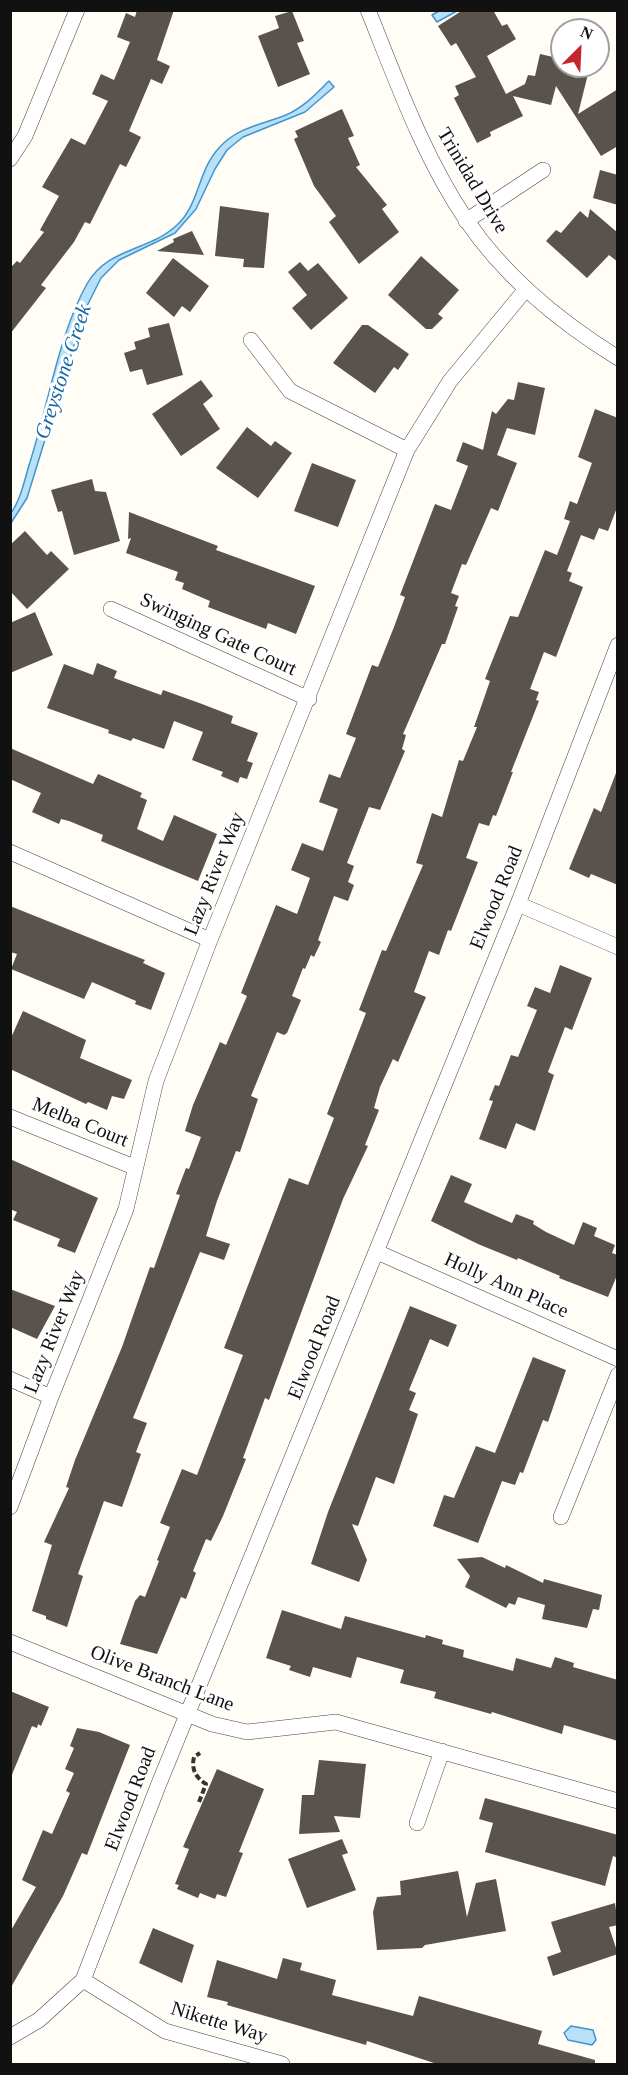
<!DOCTYPE html>
<html>
<head>
<meta charset="utf-8">
<style>
  body { margin:0 }
  #map { position:relative; width:628px; height:2075px; overflow:hidden; background:#fffdf5; font-family:"Times New Roman",serif }
  canvas { display:block }
  .frame { position:absolute; inset:0; border:12px solid #111; pointer-events:none }
  .north { position:absolute; left:550px; top:18px; width:60px; height:60px; box-sizing:border-box; background:#fff; border:2px solid #a0a0a0; border-radius:50%; rotate:24deg; font-size:16px; font-weight:700; line-height:24px; text-align:center; color:#111 }
  .north::after { content:''; display:block; margin:auto; width:21px; height:27px; background:#c4262e; clip-path:polygon(50% 0,100% 100%,50% 72%,0 100%) }
</style>
</head>
<body>
<div id="map">
<canvas width="628" height="2075"></canvas>
<div class="frame"></div>
<div class="north">N</div>
</div>
<script>
const context = document.querySelector('canvas').getContext('2d');
context.lineJoin = 'round';
function fill(path, color) { context.fillStyle = color; context.fill(path, 'evenodd'); }
function trace(path, color, width, dash) { context.strokeStyle = color; context.lineWidth = width; context.lineCap = dash ? 'butt' : 'round'; context.setLineDash(dash || []); context.stroke(path); }
function label(font, color, halo, rows, align = 'center') {
  context.font = font + ' "Times New Roman",serif'; context.lineWidth = 6; context.setLineDash([]); context.textBaseline = 'middle'; context.strokeStyle = halo; context.fillStyle = color; for (const [text, x, y, turn = 0] of rows) {
    context.save(); context.translate(x, y); context.rotate((+turn || 0) * Math.PI / 180); context.textAlign = isNaN(turn) ? turn : align; if (halo) context.strokeText(text, 0, 0); context.fillText(text, 0, 0); context.restore();
  }
}
const water = new Path2D(`
  M439 11V10L457 11 437 22 432 15Z
  M329 81 334 87 305 112 243 137 227 150 215 169 196 209 175 233 119 260 101 278 85 310 27 498 11 523V513C21 499 25 478 30 462 48 406 59 333 87 284 108 247 150 251 177 225 199 205 198 171 218 149 237 127 261 125 286 115 304 107 316 94 329 81Z
  M571 2026 593 2030 596 2040 592 2045 568 2040 564 2033Z`);
fill(water, '#b9e0f7');
trace(water, '#3f96cf', 1.5);
fill(new Path2D(`
  M137 10H174L157 60 170 66 162 84 151 79 129 131 141 137 126 167 120 164 90 224 85 222 74 242 41 285 46 288 10 334V268L17 261 20 263 44 232 40 230 59 196 42 187 71 138 85 145 108 101 92 94 101 74 114 80 130 42 117 37 126 13 135 17Z
  M463 10H493L502 26 507 24 516 39 487 56 506 94 525 84 528 75 535 76 540 54 562 59V66H590L578 114 618 89V146L601 156 556 86 551 105 513 96 523 116 490 132 491 136 477 143 454 98 459 95 455 86 476 77 456 43 451 46 438 26Z
  M292 11 304 41 297 43 310 74 278 87 258 36 279 28 275 16Z
  M342 109 354 136 348 138 360 165 356 167 387 205 382 209 399 232 359 264 329 222 336 216 314 186 294 139 298 137 295 131Z
  M600 170 618 175V205L593 198Z
  M220 206 269 213 264 268 243 267 244 259 215 256Z
  M590 209 618 233V262L609 255 587 278 546 241 556 230 561 233 580 211 588 218Z
  M192 231 204 255 157 251 174 242 173 239Z
  M421 256 459 290 438 314 443 318 432 329H426L388 295Z
  M173 258 209 286 190 312 182 306 174 317 146 293Z
  M300 262 308 271 318 263 348 298 311 330 292 308 307 295 288 272Z
  M169 323 183 375 147 385 142 369 130 372 124 353 136 349 134 342 150 337 148 328Z
  M362 325H368L409 354 398 370 394 367 375 393 333 363Z
  M201 380 213 396 203 404 220 429 181 456 152 414Z
  M518 382 545 388 535 435 507 428 497 455 517 463 498 511 491 508 466 565 462 564 451 593 459 596 455 606 458 607 445 644H442L403 734 406 735 402 749 405 751 380 810 369 807 347 863 354 866 348 882 354 885 348 901 334 896 318 940 321 942 314 957 311 955 305 969 303 968 292 996 301 1000 287 1033 284 1035 277 1032 251 1096 258 1099 240 1152 236 1151 217 1201 206 1236 230 1244 224 1260 200 1252 133 1418 147 1423 136 1452 141 1454 122 1507 104 1501 78 1574 83 1576 67 1627 46 1619V1616L32 1611 52 1545 44 1542 69 1488 66 1487 75 1460 122 1347 150 1267 154 1268 180 1195 176 1194 186 1168 189 1169 201 1137 185 1131 193 1105 220 1042 226 1045 247 996 241 993 276 905 297 914 310 878 291 870 302 843 323 851 338 809 319 802 329 774 340 778 356 738 346 734 372 665 378 667 394 627 405 597 400 595 435 504 451 510 468 466 456 461 463 442 483 450 492 411 496 414 508 399 514 400Z
  M595 409 618 418V505L608 531 599 528 594 540 581 535 567 571 572 573 569 581 583 587 556 657 544 652 530 689 539 692 536 700 539 701 511 772H513L496 816 493 815 489 826 479 823 466 858 478 862 451 931 448 930 439 955 429 951 414 992 426 997 398 1062 393 1059 380 1087 374 1108 379 1110 365 1145 368 1146 343 1199 269 1400 265 1398 243 1458 246 1459 223 1516 211 1541 206 1539 193 1571 196 1573 186 1599 181 1597 157 1654 120 1644 135 1601 140 1595 145 1597 159 1561 157 1560 170 1527 160 1523 182 1469 197 1475 243 1355 224 1348 289 1178 308 1185 334 1118 327 1114 366 1013 359 1010 382 950 386 951 423 865 416 863 432 813 442 817 459 760 463 761 477 727H474L490 681 485 679 510 616 518 617 545 550 557 555 570 521 564 519 570 501 577 504 592 463 578 457Z
  M247 427 271 446 275 441 292 453 258 498 216 468Z
  M312 463 356 480 338 527 294 511Z
  M92 479 95 491 106 492 120 541 74 555 62 511 58 512 51 490Z
  M129 512 218 546 216 550 315 586 296 634 268 623 266 629 208 607 210 601 182 589 184 583 175 580 178 572 126 553 131 538 128 539Z
  M25 531 47 555 51 551 69 569 27 609 10 591V545Z
  M35 612 53 655 10 673V623Z
  M97 663 117 671 114 678 161 695 163 690 202 704 233 716 231 723 258 733 247 761 253 763 247 779 240 777 238 783 221 776 223 772 192 760 203 732 174 721 164 749 133 738 131 741 108 733 109 730 47 708 64 664 93 675Z
  M10 748 93 784 98 774 142 793 140 797 147 800 137 829 163 841 174 815 217 834 198 881 101 841 103 835 69 821 61 819 59 824 32 812 41 793 10 779Z
  M616 773H618V885L591 874 589 878 569 869 594 808 601 812Z
  M10 906 145 960 143 963 165 973 151 1010 135 1004 136 1001 92 982 84 999 11 969 17 954 10 952Z
  M560 965 592 978 572 1030 565 1027 548 1072 554 1075 535 1131 516 1123 506 1149 479 1139 493 1101 489 1100 495 1085 499 1086 511 1055 518 1057 537 1010 527 1006 535 987 550 993Z
  M23 1011 86 1040 80 1058 132 1080 124 1099 112 1096 107 1110 88 1102 86 1104 10 1069V1040Z
  M10 1159 98 1198 75 1253 57 1246 60 1239 13 1220 17 1212 10 1209Z
  M451 1175 472 1184 464 1202 512 1223 516 1214 534 1221 533 1224 546 1232 574 1245 583 1222 597 1228 594 1236 615 1245 612 1253 618 1255V1273L608 1297 559 1278 560 1276 518 1258 517 1260 478 1244 431 1221Z
  M10 1289 55 1306 37 1339 10 1327Z
  M410 1306 457 1325 448 1347 430 1339 409 1390 416 1393 409 1410 418 1414 394 1484 376 1477 358 1526 352 1524 367 1560 359 1582 311 1564 328 1512Z
  M533 1357 566 1370 548 1422 543 1420 523 1473 520 1472 515 1485 502 1481 478 1543 433 1526 444 1495 454 1498 476 1446 495 1453Z
  M482 1557 505 1568 506 1565 543 1583 544 1579 602 1595 599 1610 593 1609 587 1628 542 1619 545 1605 518 1597 515 1605 509 1603 506 1608 465 1587 470 1576 457 1559Z
  M282 1610 341 1629 345 1616 425 1638 426 1635 443 1640 442 1644 464 1650 463 1657 513 1671 516 1658 551 1668 555 1657 574 1663 573 1667 618 1680V1741L564 1725 562 1734 492 1712 491 1714 434 1698 436 1692 400 1683 404 1670 357 1657 351 1678 313 1667 310 1677 289 1670 291 1666 266 1658Z
  M10 1691 49 1707 41 1726 38 1724 37 1728 32 1726 11 1777Z
  M77 1728 99 1732 130 1745 87 1855 82 1853 63 1896 10 1989V1932L36 1887 22 1880 43 1830 52 1834 70 1793 66 1791 74 1773 65 1769 74 1748 70 1746Z
  M319 1760 366 1764 360 1818 334 1816 340 1832 299 1834 302 1795H314Z
  M217 1769 264 1789 239 1852 243 1853 226 1897 217 1894 215 1899 200 1893 198 1898 177 1889 179 1885 175 1884 189 1849 183 1847Z
  M485 1798 618 1835V1858L613 1856 605 1886 485 1852 493 1823 479 1819Z
  M342 1839 348 1853 342 1855 356 1890 307 1908 288 1859Z
  M458 1871 467 1917 476 1883 496 1879 506 1931 425 1945 422 1948 377 1950 373 1912 377 1897 401 1895 400 1881Z
  M615 1903 618 1925 609 1927 618 1954 553 1976 547 1957 561 1952 551 1922Z
  M153 1928 194 1945 182 1983 139 1963Z
  M283 1958 302 1963 300 1970 336 1980 332 1995 413 2016 419 1996 542 2031 538 2044 595 2060V2064H437L367 2041 366 2045 227 2005 228 2002 207 1997 217 1960 277 1979Z`), '#5a524d');
const street = new Path2D(`
  M368 10C397 82 423 156 467 221 505 277 560 322 618 358
  M10 159 25 136 77 10
  M466 221 543 170
  M251 340 290 391 407 450
  M111 609 309 699
  M10 852 210 940
  M518 904 618 947
  M10 1117 134 1167
  M377 1252 618 1359
  M10 1379 51 1397
  M10 1507 51 1397 126 1209 156 1081 210 940 407 450 450 381 526 289
  M561 1517 618 1375
  M10 1642 212 1724 247 1732 336 1722 618 1801
  M417 1823 442 1751
  M83 1980 165 2031 282 2064
  M10 2037 39 2020 83 1980 158 1786 518 904 618 645`);
trace(street, '#444', 16);
trace(new Path2D(`
  M199 1802 206 1784C196 1778 191 1769 194 1757L200 1753`), '#333', 4, [6, 3]);
trace(street, '#fff', 15);
label('20px', '#111', '#fff', [
  ["Trinidad Drive",472,181,59],
  ["Swinging Gate Court",218,635,25],
  ["Lazy River Way",215,874,-68],
  ["Elwood Road",497,898,-68],
  ["Melba Court",80,1123,22],
  ["Holly Ann Place",506,1286,24],
  ["Lazy River Way",55,1332,-68],
  ["Elwood Road",315,1348,-68],
  ["Olive Branch Lane",162,1679,21],
  ["Elwood Road",131,1799,-69],
  ["Nikette Way",219,2023,17]
]);
label('italic 21px', '#1768a6', '#fff', [
  ["Greystone Creek",64,372,-72]
]);
</script>
</body>
</html>
